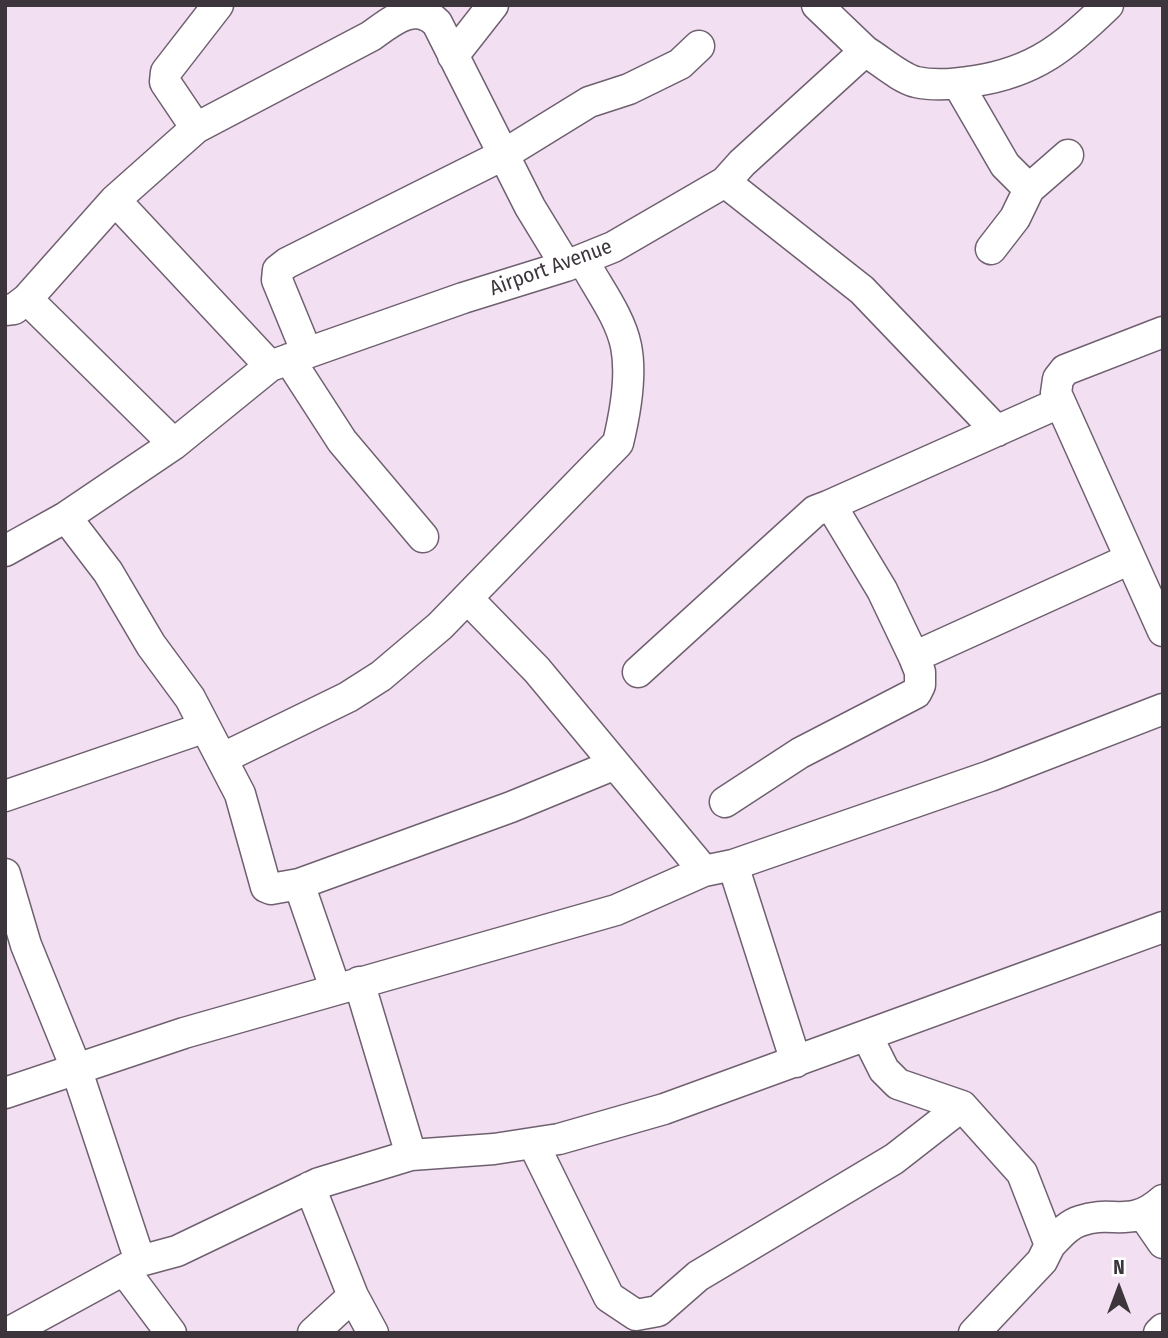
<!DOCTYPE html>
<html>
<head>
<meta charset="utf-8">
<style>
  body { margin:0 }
  #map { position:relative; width:1168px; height:1338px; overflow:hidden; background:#f2e0f2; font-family:"Fira Sans Condensed",sans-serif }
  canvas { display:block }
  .frame { position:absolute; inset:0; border:7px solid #3c353c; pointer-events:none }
  .north { position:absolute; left:1084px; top:1254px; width:70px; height:70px; -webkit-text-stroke:5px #fff; paint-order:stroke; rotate:0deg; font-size:19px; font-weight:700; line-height:28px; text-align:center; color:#3c353c }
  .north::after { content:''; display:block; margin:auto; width:24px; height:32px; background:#3c353c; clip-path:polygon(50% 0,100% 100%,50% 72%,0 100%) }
</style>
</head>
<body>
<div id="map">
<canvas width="1168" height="1338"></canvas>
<div class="frame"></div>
<div class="north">N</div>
</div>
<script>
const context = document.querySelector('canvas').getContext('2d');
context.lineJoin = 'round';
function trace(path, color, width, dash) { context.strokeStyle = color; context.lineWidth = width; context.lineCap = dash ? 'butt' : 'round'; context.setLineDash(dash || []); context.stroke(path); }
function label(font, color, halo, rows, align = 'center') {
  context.font = font + ' "Fira Sans Condensed",sans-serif'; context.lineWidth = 5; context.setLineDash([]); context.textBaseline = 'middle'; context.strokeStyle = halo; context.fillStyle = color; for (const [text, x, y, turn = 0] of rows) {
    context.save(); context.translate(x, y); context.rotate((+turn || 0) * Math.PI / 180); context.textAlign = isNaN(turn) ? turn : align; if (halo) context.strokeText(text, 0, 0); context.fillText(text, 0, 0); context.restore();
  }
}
const minor = new Path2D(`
  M817 5 865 51
  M453 56 493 5
  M958 84 1005 165 1029 189 1068 155
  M196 128 165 82 166 72 218 5
  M725 182 862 290 997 431
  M115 200 270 366
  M991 249 1015 218 1029 189
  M27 299 174 444
  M5 310 14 309 27 299 115 200 196 128 371 36C392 21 415 1 437 23L530 207 566 266
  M1163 332 1065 370 1058 379 1056 393 1163 631
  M307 353 277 280 278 270 287 263 503 155 589 102 629 89 680 64 699 46
  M289 359 342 441 423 537
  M828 506 1059 403
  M66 517 108 572 151 645 190 698 240 794 266 887 271 889 299 884 511 807 613 765
  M5 551 66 517 174 444 270 366 463 298 566 266 613 247 725 182 742 163 865 51C880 60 900 78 916 82 934 86 957 84 975 81 1035 72 1066 46 1108 5
  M468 599 537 670 704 871
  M914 657 1130 559
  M638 672 815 511 828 506 835 512 882 590 914 657 920 672V685L916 693 800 753 725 802
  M223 758 348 697 381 676 440 626 618 443C625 414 632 375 626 346 620 316 597 287 583 260
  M5 796 203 728
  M733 865 990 776 1163 709
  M5 874 26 945 76 1068 140 1261
  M299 884 335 988
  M359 982 411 1155
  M867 1036 884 1070 898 1084 962 1106 1022 1173 1050 1245 1042 1261 974 1333
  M5 1093 184 1033 616 910 704 871 733 865 796 1062
  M533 1143 609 1297 636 1315 658 1311 698 1276 894 1159 962 1106
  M310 1187 353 1296 373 1333
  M1143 1214 1163 1243
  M1050 1245C1059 1236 1067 1225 1080 1221 1113 1209 1129 1230 1163 1200
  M124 1270 171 1333
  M8 1333 140 1261 177 1251 319 1183 411 1155 494 1149 559 1139 664 1109 1163 927
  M313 1333 353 1296
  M1159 1333 1163 1329`);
trace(minor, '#6f6070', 33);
trace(minor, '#fff', 30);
label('21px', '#3c353c', '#fff', [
  ["Airport Avenue",551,268,-20]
]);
</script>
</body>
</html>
